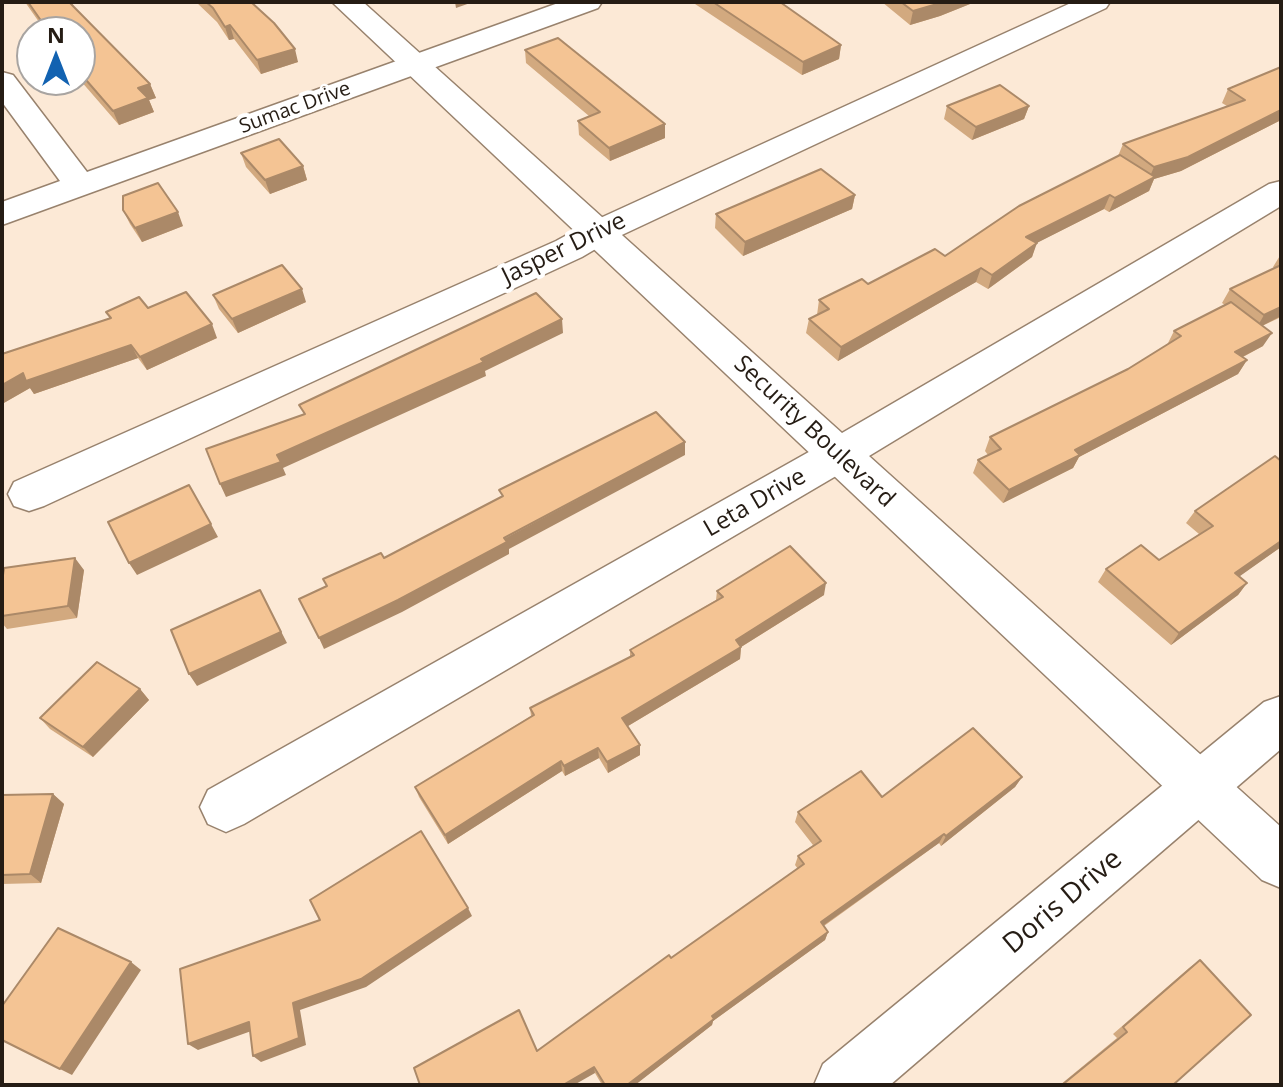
<!DOCTYPE html>
<html>
<head>
<meta charset="utf-8">
<style>
  body { margin:0 }
  #map { position:relative; width:1283px; height:1087px; overflow:hidden; background:#fce9d6; font-family:"Open Sans",sans-serif }
  canvas { display:block }
  .frame { position:absolute; inset:0; border:4px solid #251c14; pointer-events:none }
  .north { position:absolute; left:16px; top:16px; width:80px; height:80px; box-sizing:border-box; background:#fff; border:2px solid #a8a4a1; border-radius:50%; rotate:0deg; font-size:22px; font-weight:700; line-height:32px; text-align:center; color:#251c14 }
  .north::after { content:''; display:block; margin:auto; width:28px; height:36px; background:#1262b1; clip-path:polygon(50% 0,100% 100%,50% 72%,0 100%) }
</style>
</head>
<body>
<div id="map">
<canvas width="1283" height="1087"></canvas>
<div class="frame"></div>
<div class="north">N</div>
</div>
<script>
const context = document.querySelector('canvas').getContext('2d');
context.lineJoin = 'round';
function trace(path, color, width, dash) { context.strokeStyle = color; context.lineWidth = width; context.lineCap = dash ? 'butt' : 'round'; context.setLineDash(dash || []); context.stroke(path); }
function fill(path, color) { context.fillStyle = color; context.fill(path, 'evenodd'); }
function label(font, color, halo, rows, align = 'center') {
  context.font = font + ' "Open Sans",sans-serif'; context.lineWidth = 8; context.setLineDash([]); context.textBaseline = 'middle'; context.strokeStyle = halo; context.fillStyle = color; for (const [text, x, y, turn = 0] of rows) {
    context.save(); context.translate(x, y); context.rotate((+turn || 0) * Math.PI / 180); context.textAlign = isNaN(turn) ? turn : align; if (halo) context.strokeText(text, 0, 0); context.fillText(text, 0, 0); context.restore();
  }
}
const minor = new Path2D(`
  M561 2H602L598 8 2 225V202L60 181 2 102V72L13 75 87 172Z
  M1073 2H1110L1106 8 609 241 582 257 44 506 29 511 14 506 8 494 14 482 556 241 585 225Z
  M838 439 853 444 859 455 853 466 244 824 226 832 208 824 200 807 208 790 823 444Z
  M1281 696V749L890 1085H814L823 1064 1264 702Z`);
const tertiary = new Path2D(`
  M332 2H363L842 433 1269 184 1281 181V206L869 456 1281 827V888L1262 880Z`);
trace(minor, '#98826d', 3);
trace(tertiary, '#98826d', 3);
fill(minor, '#fff');
fill(tertiary, '#fff');
fill(new Path2D(`
  M25 2H72L74 7 150 84 156 98 149 100 154 112 119 125 80 80V32H46Z
  M196 2H251L298 62 261 74 234 39 229 40 217 22Z
  M692 2H780L841 45 839 59 802 75Z
  M882 2H975L940 16 910 25Z
  M525 50 665 138 610 161 579 135 578 121 589 116 526 63Z
  M1281 67V120L1181 171 1154 179 1149 191 1109 212 1104 209 1036 243 1032 257 988 289 976 282 838 361 806 333 809 319 817 315 819 300 868 284 945 256 1118 156 1123 144 1227 106 1222 103 1228 89Z
  M947 106H1029L1024 119 972 140 944 119Z
  M241 153 303 166 307 180 270 194 246 167Z
  M855 195 852 209 743 256 715 228 716 214Z
  M123 210 183 226 142 242 130 224Z
  M1281 254V317L1262 326 1263 346 1243 357 1247 360 1238 374 1079 457 1073 468 1003 503 973 473 978 460 988 455 985 451 990 437 1128 369 1167 345 1174 331 1225 305 1222 303 1230 289 1274 268 1273 267Z
  M213 295 306 302 238 333 219 309Z
  M148 308 217 338 147 370 138 358 34 394 30 388 2 404V354L110 318 106 312Z
  M1195 511 1281 547 1239 576 1247 583 1238 595 1171 645 1098 582 1106 569 1159 560 1199 534 1186 523Z
  M84 570 77 618 7 629 2 623V582Z
  M717 591 824 595 741 647 740 659 628 726 640 755 608 773 599 758 565 776 562 771 448 844 419 797 415 787 531 716 530 708 630 657V650L716 600Z
  M140 689 149 700 93 757 50 729 40 718Z
  M1022 777 1015 787 941 846 939 843 824 926 828 932 825 940 713 1021 712 1025 635 1085H602L595 1073 537 1051 798 869 795 865 798 856 813 845 795 822 798 812 882 797Z
  M53 794 64 804 41 883 2 884V795Z
  M1200 960 1173 1085H1060L1117 1038 1113 1034 1189 968Z`), '#d2a97f');
fill(new Path2D(`
  M455 2H473L456 8Z
  M944 2H975L940 16 910 25 913 11Z
  M230 25 234 39 229 40 225 27Z
  M841 45 839 59 802 75 803 62Z
  M295 49 298 62 261 74 257 60Z
  M150 84 156 98 149 100 154 112 119 125 113 111 138 88Z
  M1029 106 1024 119 972 140 976 127Z
  M1281 110V120L1181 171 1154 179 1149 191 1109 212 1115 198 1148 181 1154 167Z
  M665 124V138L610 161 609 148Z
  M303 166 307 180 270 194 265 180Z
  M855 195 852 209 743 256 745 242Z
  M1110 195 1104 209 1021 251 1026 237Z
  M178 212 183 226 142 242 135 228Z
  M1037 243 1032 257 988 289 992 275Z
  M981 268 976 282 838 361 841 347Z
  M302 289 306 302 238 333 232 319Z
  M1281 307V316L1256 329 1264 315Z
  M562 319 563 333 485 371 486 376 283 468 286 475 226 497 220 484 277 455Z
  M212 324 217 338 147 370 140 357Z
  M1272 333 1263 346 1227 365 1235 352Z
  M131 345 138 358 34 394 30 388 2 404V385L23 373Z
  M1247 360 1238 374 1079 457 1073 468 1003 503 1009 490 1075 450Z
  M685 442V455L509 549V554L402 612 324 649 319 638Z
  M211 524 218 537 137 575 129 563Z
  M1281 541V547L1226 586 1235 573Z
  M75 558 84 570 77 618 68 606Z
  M826 583 824 595 741 647 740 659 623 729 622 718 736 640Z
  M1247 583 1238 595 1171 645 1179 633Z
  M260 590 287 643 197 686 189 674Z
  M140 689 149 700 93 757 83 747Z
  M640 745V755L608 773 607 762Z
  M598 748 599 758 565 776 564 766Z
  M561 761 562 771 448 844 445 835Z
  M1022 777 1015 787 941 846 946 836Z
  M53 794 64 804 41 883 30 874Z
  M944 834 939 843 817 930 821 922Z
  M468 908 472 916 366 987 300 1010 306 1045 261 1062 253 1056 293 1003Z
  M828 932 825 940 713 1021 712 1025 635 1085H627L712 1016Z
  M131 962 141 970 72 1075 60 1069Z
  M249 1022 257 1029 198 1050 188 1044Z
  M594 1067 595 1073 574 1085H563Z`), '#ab8968');
const building = new Path2D(`
  M28 2H69L150 84 138 88 148 98 113 111 80 73V32H49Z
  M206 2H251L274 23 295 49 257 60 230 25 225 27 213 8Z
  M713 2H780L841 45 803 62Z
  M901 2H944L913 11Z
  M558 38 665 124 609 148 578 121 600 112 525 50Z
  M1281 67V110L1188 157 1154 167 1123 144 1245 100 1228 89Z
  M1000 85 1029 106 976 127 947 106Z
  M279 139 303 166 265 180 241 153Z
  M1120 155 1155 177 1115 198 1110 195 1026 237 1037 243 992 275 981 268 841 347 809 319 829 309 819 300 862 279 868 284 935 249 945 256 1019 206Z
  M821 169 855 195 745 242 716 214Z
  M158 183 178 212 135 228 123 210V196Z
  M282 265 302 289 232 319 213 295Z
  M1281 265V307L1264 315 1230 289Z
  M186 292 212 324 140 357 131 345 26 381 23 373 2 385V354L111 318 106 312 139 297 148 308Z
  M536 293 562 319 481 359 484 362 277 455 281 462 220 484 206 449 305 414 299 405Z
  M1231 302 1272 333 1235 352 1247 360 1075 450 1080 455 1009 490 978 460 1001 449 990 437 1128 369 1181 336 1174 331Z
  M656 412 685 442 504 538 507 542 398 600 319 638 299 599 327 586 323 579 381 553 384 558 503 496 499 490Z
  M1275 456 1281 461V541L1235 573 1247 583 1179 633 1106 569 1141 545 1159 560 1213 526 1195 511Z
  M189 485 211 524 129 563 108 522Z
  M790 546 826 583 736 640 741 647 622 718 640 745 607 762 598 748 564 766 561 761 445 835 415 787 534 715 530 708 634 655 630 650 723 597 717 591Z
  M75 558 68 606 2 616V582L4 568Z
  M260 590 281 632 189 674 171 630Z
  M97 662 140 689 83 747 40 718Z
  M973 728 1022 777 946 836 944 834 821 922 828 932 712 1016 714 1019 627 1085H605L594 1067 563 1085H420L414 1068 519 1010 537 1051 669 955 671 958 804 864 798 856 821 841 798 812 861 771 882 797Z
  M53 794 30 874 2 875V795Z
  M421 831 468 908 361 979 293 1003 299 1038 253 1056 249 1022 188 1044 180 969 320 920 310 900Z
  M58 928 131 962 60 1069 2 1040V1006Z
  M1200 960 1251 1015 1173 1085H1062L1127 1032 1123 1027Z`);
fill(building, '#f4c494');
trace(building, '#ab8968', 2);
label('20px', '#251c14', '#fff', [
  ["Sumac Drive",295,108,-20]
]);
label('24px', '#251c14', '#fff', [
  ["Jasper Drive",564,249,-26],
  ["Security Boulevard",814,432,43],
  ["Leta Drive",755,503,-30]
]);
label('28px', '#251c14', '#fff', [
  ["Doris Drive",1063,902,-40]
]);
</script>
</body>
</html>
